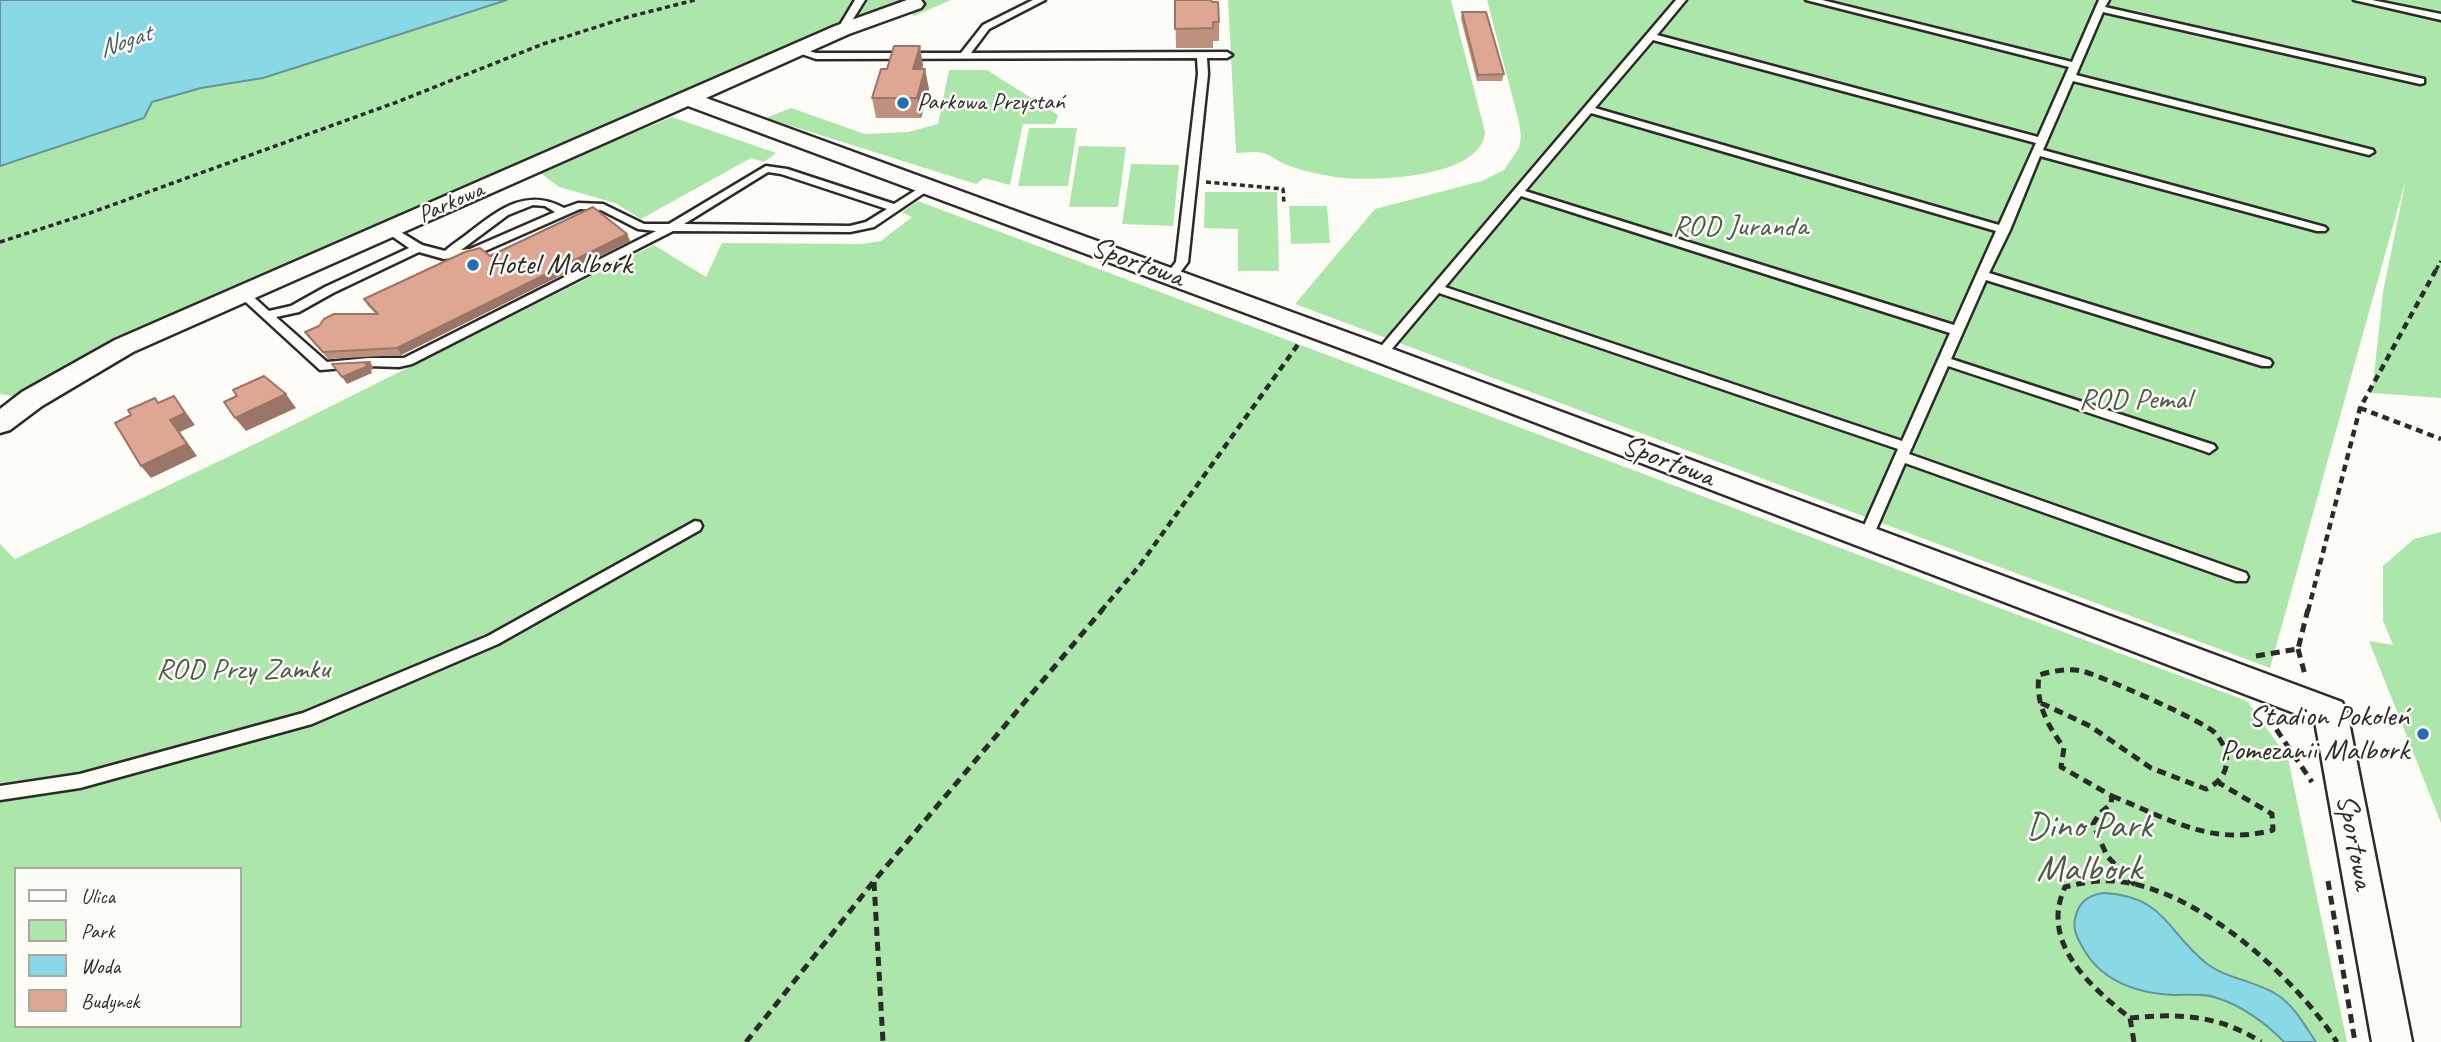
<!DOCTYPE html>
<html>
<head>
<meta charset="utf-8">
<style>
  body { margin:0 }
  #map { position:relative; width:2441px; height:1042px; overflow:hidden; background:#fdfcf7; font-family:Caveat,sans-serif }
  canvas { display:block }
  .legend { position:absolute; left:14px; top:867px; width:228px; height:161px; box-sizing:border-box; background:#fdfcf7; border:2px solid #a9a8a5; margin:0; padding:9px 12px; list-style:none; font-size:21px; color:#2b2b2b }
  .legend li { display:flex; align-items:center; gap:14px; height:35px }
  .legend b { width:35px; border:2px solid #a9a8a5 }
</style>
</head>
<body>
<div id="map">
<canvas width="2441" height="1042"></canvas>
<ul class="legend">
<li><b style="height:9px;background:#fdfcf7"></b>Ulica</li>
<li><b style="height:19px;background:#ade6aa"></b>Park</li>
<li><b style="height:19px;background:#89d8e6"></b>Woda</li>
<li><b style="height:19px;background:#dda793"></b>Budynek</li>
</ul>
</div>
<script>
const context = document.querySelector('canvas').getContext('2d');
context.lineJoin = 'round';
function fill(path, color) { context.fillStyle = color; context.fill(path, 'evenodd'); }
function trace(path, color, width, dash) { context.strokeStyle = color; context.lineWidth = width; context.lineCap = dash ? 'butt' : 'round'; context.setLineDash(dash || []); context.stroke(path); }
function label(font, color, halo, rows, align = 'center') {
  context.font = font + ' Caveat,sans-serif'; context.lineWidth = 5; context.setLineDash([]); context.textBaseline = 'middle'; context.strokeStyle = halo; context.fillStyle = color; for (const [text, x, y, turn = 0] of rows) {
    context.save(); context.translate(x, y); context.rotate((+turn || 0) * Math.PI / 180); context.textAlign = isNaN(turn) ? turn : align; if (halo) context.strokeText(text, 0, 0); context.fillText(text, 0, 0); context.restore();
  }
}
fill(new Path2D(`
  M507 0H951L914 16 897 3 831 29 174 324 32 399 0 394V166L143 118 152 102 201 88 263 78Z
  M1228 0H1451L1485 132C1482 179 1369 182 1335 177 1319 174 1302 171 1287 165 1279 162 1271 155 1263 153 1255 151 1244 153 1236 153Z
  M1487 0H2441V398L2372 393 2383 292 2406 179 2270 668 1295 304 1375 209 1482 181 1504 170 1519 148 1521 136 1519 122Z
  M949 70H987L1058 115 1055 124H1023L1010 185 984 178 976 184 766 118 791 108 865 134 908 132 938 124Z
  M672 117 776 153 764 162 751 158 641 219 615 203 559 187 539 172Z
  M1029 128H1077L1068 186H1018Z
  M1079 146 1126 147 1118 207H1069Z
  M1131 164 1179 165 1173 226 1122 224Z
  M1205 192H1277L1279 271H1238V229L1204 228Z
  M918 201 2247 701 2288 758 2347 1042H0V544L15 559 259 442 654 245 706 277 722 243 862 244 881 241 912 217 902 212ZM16 869H240V1026H16Z
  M1289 206H1327L1330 243 1291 244Z
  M2441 532V823L2369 641 2393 645 2383 621V566L2414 539Z`), '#ade6aa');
const water = new Path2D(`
  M0 0H507L263 78 201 88 152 102 144 118 0 166Z
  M2103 893C2165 896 2166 931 2206 963 2226 979 2258 981 2279 996 2295 1007 2305 1026 2316 1042H2284C2267 1024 2241 1005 2217 998 2204 993 2188 995 2174 995 2141 994 2105 983 2086 953 2080 943 2072 931 2075 919 2078 902 2088 895 2103 893Z`);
fill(water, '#89d8e6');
trace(water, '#63939b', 2);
const lane = new Path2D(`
  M855 0H865L845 32H839L837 30Z
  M1033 0H1045L989 29 971 53 1227 52 1232 55 1227 58H1207L1208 74 1188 262 1175 279 1171 280 1165 276 1176 262 1198 74 1197 58 816 59 793 51 798 48 816 53H961L983 25Z
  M1676 0H1686L1657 35 2038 137 2069 67 1806 0H1822L2072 62 2099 0H2109L2105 7 2424 79V83L2420 84 2103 12 2076 75 2373 150 2374 152 2369 155 2073 81 2043 150 2325 227 2327 229 2325 231H2317L2040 156 2010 230 1989 273 2270 360 2272 363 2270 366H2262L1986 280 1951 359 2214 445 2216 448 2209 453 2204 451 1948 366 1909 454 2246 573 2248 577 2246 581H2236L1905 463 1871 541H1861L1859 537 1898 449 1439 293 1385 357H1377L1375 354 1377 351ZM1653 40 2036 143 1999 225 1595 108ZM1591 113 1996 231 1954 325 1525 191ZM1521 196 1950 333 1902 441 1445 287Z
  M2354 0H2372L2441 14V20Z
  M766 166 787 169 894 204 924 185H932L933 187 874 227 850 232 673 231 412 364 399 367 368 366 320 370 237 294 243 290 247 291 269 311 291 306 325 287 409 248 386 232V228H394L422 245 445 251C452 244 463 238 471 231 501 208 527 188 564 208L578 203 603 204 644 224H669ZM768 172 781 174 887 209 866 222 850 226 684 224ZM533 205 545 206 555 212 470 249 461 250 508 215ZM580 209 601 210 638 229 656 231 404 358H368L327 362 276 317 299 312 333 293 419 252 444 259 476 255Z
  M695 521 700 522 702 526 700 530 498 644 312 724 80 788 0 800V786L80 774 303 713 488 636Z`);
const street = new Path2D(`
  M907 0H921L924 4 921 8 849 34 706 98 1390 348 2342 702 2347 712 2412 1042H2372L2315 721 1372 360 688 106 133 352 42 406 10 430 0 433V409L22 392 115 340 835 26Z`);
trace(lane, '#2b2b2b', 5);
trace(street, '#2b2b2b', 5);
trace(new Path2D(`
  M1206 182 1283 189 1284 204
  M0 242 90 213 397 102 543 44 628 17 695 0
  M2436 270 2441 261`), '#2b2b2b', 3.5, [5, 3.5]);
trace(new Path2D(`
  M2360 408 2441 439
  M1101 611 1140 565 1299 343
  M2308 611 2360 408 2437 268`), '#2b2b2b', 4.5, [7, 5]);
trace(new Path2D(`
  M2298 649 2305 675
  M2256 656 2298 649 2308 609
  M2041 703 2090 726 2151 768 2206 789C2231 778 2233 752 2214 732 2203 721 2099 675 2082 671 2068 668 2052 671 2039 675 2035 703 2048 726 2064 748L2061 767 2112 796 2111 804 2100 813 2093 824 2107 856 2135 885
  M2268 717 2312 782
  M2112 796C2167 818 2212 847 2273 830L2272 814 2219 783
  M2328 881 2355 1042
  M874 882 883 1042
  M2130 1018C2179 1013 2219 1015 2261 1042
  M746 1042 874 881 1103 609
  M2134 1042 2130 1018C2091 987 2039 943 2065 887 2081 883 2096 880 2113 881 2195 886 2294 976 2337 1042`), '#2b2b2b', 5, [9, 6]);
fill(lane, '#fdfcf7');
fill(street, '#fdfcf7');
fill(new Path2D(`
  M1175 0 1219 22V41H1213V48H1176Z
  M1462 12 1504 74 1502 81H1477L1461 19Z
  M923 65 922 69 929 89 921 118H876L872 98 887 69Z
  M627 234 630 241 401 355 328 359 305 332 376 314 368 306 364 299 490 256Z`), '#be907e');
fill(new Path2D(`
  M920 46 923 65 917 89 913 69Z
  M925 69 929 89 921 118 917 98Z
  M627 234 630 241 401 355 397 348Z
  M370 362 374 369 371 370 372 373 347 384 342 377Z
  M286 394 296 408 246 431 235 418Z
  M174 396 195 425 180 432 197 456 151 478 141 466 170 420Z`), '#9b7567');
const building = new Path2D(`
  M1175 0H1211L1212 2H1218L1219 22H1213V28L1175 29Z
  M1462 12H1486L1504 74 1478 75Z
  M894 46H920L913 69H925L917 98H872L881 69H887Z
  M593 207 627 234 397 348 323 352 305 332 319 326 324 319 334 314H378L364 299 465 252 480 248 490 256Z
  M370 362 366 364 368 366 342 377 332 364Z
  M264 376 286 394 235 418 224 402 237 396 233 390Z
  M174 396 185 413 170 420 187 444 141 466 115 423 131 415 128 410 155 398 158 403Z`);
fill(building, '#dda793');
trace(building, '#9b7567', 2);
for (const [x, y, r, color] of [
  [903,103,7,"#1f6fb2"],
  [473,265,7,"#1f6fb2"],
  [2423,734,7,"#1f6fb2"]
]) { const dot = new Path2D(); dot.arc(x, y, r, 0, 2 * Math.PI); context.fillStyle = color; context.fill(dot); trace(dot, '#fdfcf7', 2.5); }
label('24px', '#2b2b2b', '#fdfcf7', [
  ["Parkowa Przystań",917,103]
], 'left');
label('24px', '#2b2b2b', '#fdfcf7', [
  ["Parkowa",451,203,-24]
]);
label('italic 26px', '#475f63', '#fdfcf7', [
  ["Nogat",125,42,-19]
]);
label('30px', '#4c5a4b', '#fdfcf7', [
  ["ROD Juranda",1740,227],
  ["ROD Pemal",2135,400],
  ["ROD Przy Zamku",243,670]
]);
label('30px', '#2b2b2b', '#fdfcf7', [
  ["Sportowa",1137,263,20],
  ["Sportowa",1668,462,21],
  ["Sportowa",2354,842,79]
]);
label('30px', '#2b2b2b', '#fdfcf7', [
  ["Hotel Malbork",487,265],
  ["Stadion Pokoleń",2409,717,"right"],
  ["Pomezanii Malbork",2409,751,"right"]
], 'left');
label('37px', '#4c5a4b', '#fdfcf7', [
  ["Dino Park",2089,827],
  ["Malbork",2089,870]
]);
</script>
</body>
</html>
